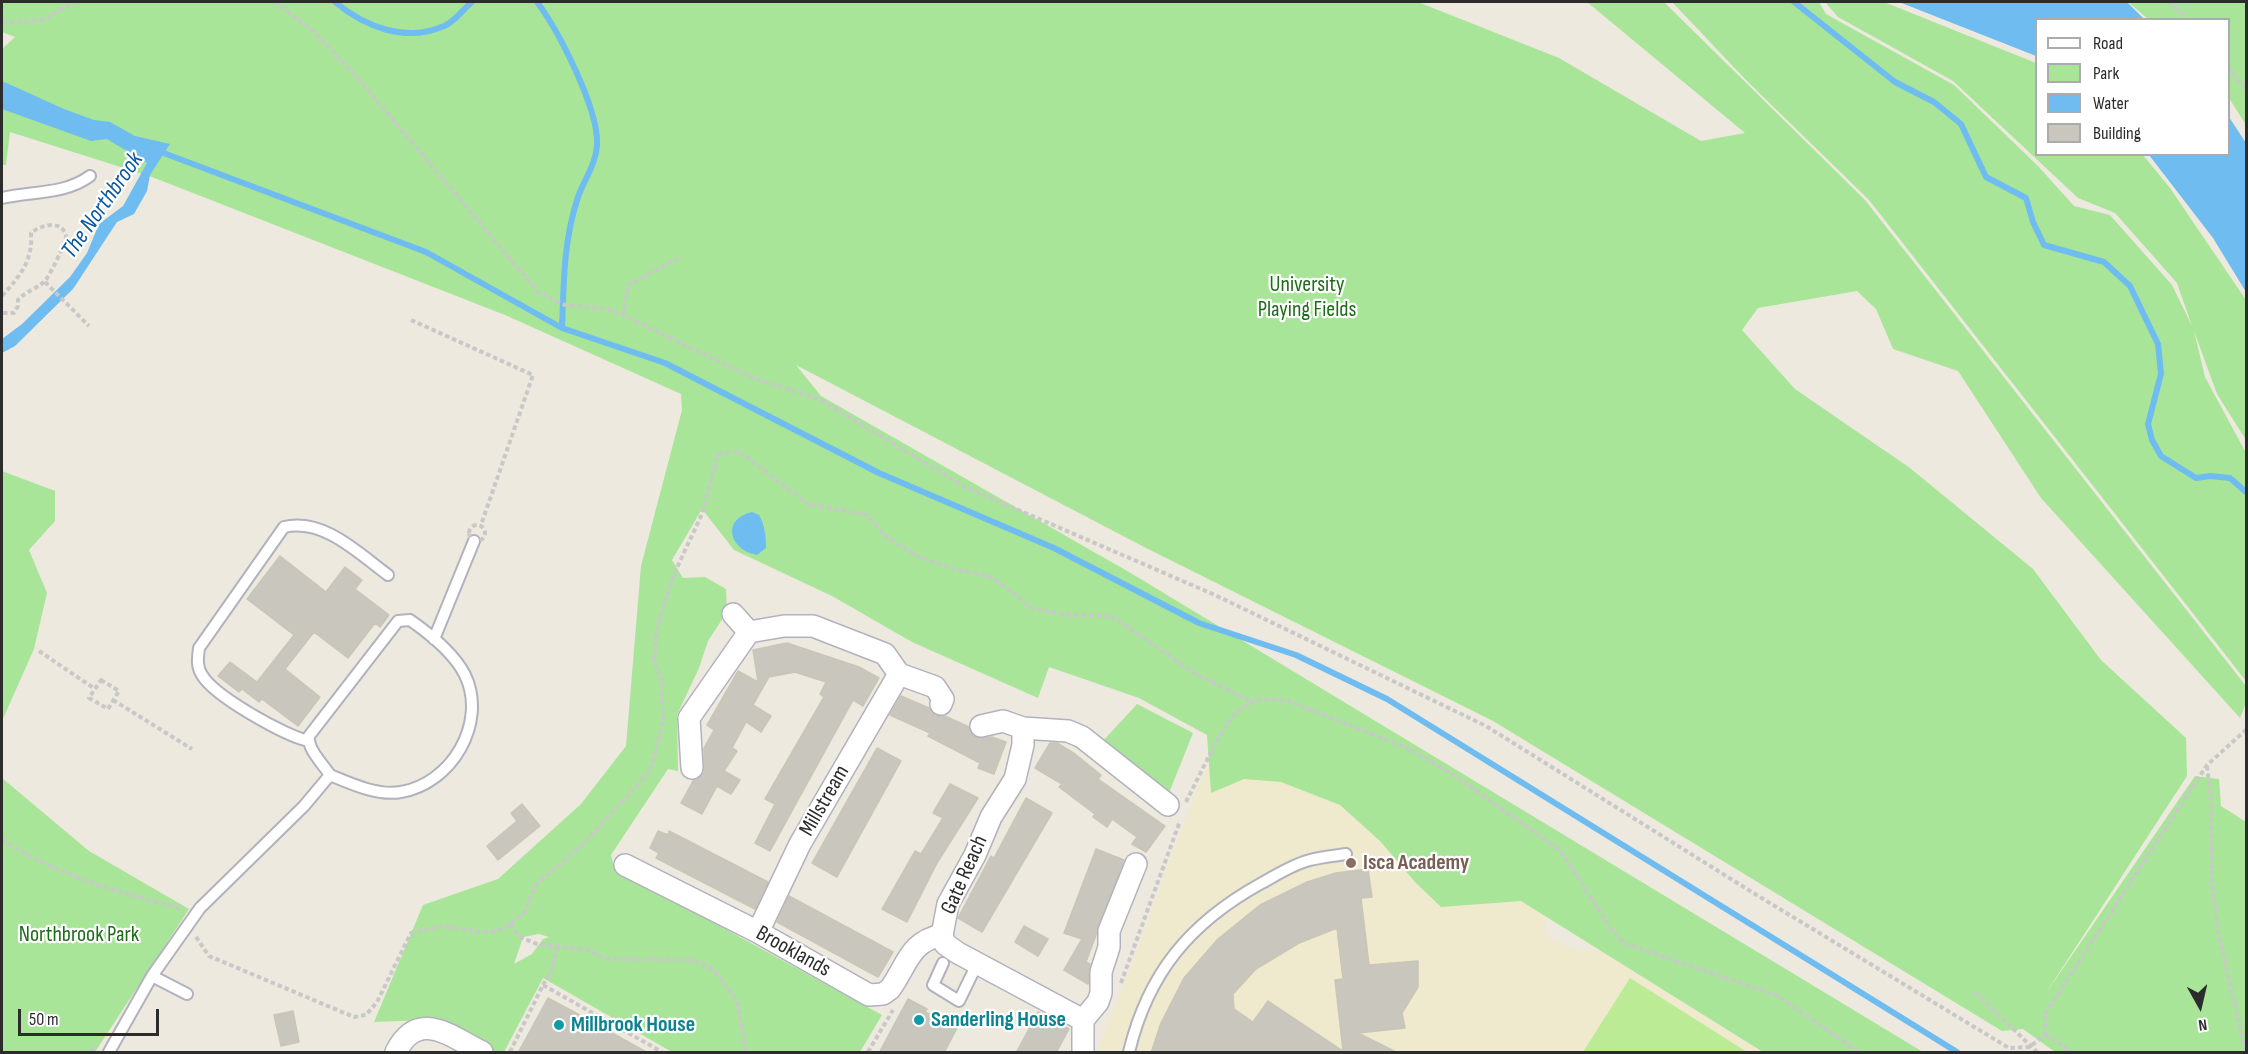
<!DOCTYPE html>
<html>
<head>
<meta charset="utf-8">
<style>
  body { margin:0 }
  #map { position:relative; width:2248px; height:1054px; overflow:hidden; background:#eee9de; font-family:"Sofia Sans Condensed",sans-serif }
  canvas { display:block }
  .frame { position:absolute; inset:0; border:3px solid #2c2c2c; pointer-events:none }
  .legend { position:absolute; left:2035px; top:18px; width:195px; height:138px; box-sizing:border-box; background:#fff; border:2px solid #ababab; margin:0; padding:8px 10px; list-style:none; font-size:18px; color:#2c2c2c }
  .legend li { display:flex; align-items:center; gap:12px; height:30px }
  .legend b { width:30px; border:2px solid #ababab }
  .north { position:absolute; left:2170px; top:976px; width:60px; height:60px; -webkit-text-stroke:4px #fff; paint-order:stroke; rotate:172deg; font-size:16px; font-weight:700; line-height:24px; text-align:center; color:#2c2c2c }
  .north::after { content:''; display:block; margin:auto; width:21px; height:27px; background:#2c2c2c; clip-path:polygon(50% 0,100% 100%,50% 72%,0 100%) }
  .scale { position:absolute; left:18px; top:1009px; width:141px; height:27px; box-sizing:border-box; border:3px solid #2c2c2c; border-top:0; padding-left:8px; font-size:18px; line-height:21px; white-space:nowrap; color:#2c2c2c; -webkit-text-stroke:4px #fff; paint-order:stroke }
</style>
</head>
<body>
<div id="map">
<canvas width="2248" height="1054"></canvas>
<div class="frame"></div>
<ul class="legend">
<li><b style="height:8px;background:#fff"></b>Road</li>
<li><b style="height:16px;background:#a8e599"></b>Park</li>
<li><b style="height:16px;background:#6fbcf1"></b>Water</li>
<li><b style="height:16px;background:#c9c6bd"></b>Building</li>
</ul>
<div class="north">N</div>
<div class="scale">50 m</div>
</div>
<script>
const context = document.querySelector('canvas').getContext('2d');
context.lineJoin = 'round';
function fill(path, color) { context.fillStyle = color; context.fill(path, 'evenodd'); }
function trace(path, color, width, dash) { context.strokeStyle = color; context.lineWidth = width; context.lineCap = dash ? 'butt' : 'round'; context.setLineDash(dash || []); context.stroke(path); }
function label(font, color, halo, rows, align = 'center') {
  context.font = font + ' "Sofia Sans Condensed",sans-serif'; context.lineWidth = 4.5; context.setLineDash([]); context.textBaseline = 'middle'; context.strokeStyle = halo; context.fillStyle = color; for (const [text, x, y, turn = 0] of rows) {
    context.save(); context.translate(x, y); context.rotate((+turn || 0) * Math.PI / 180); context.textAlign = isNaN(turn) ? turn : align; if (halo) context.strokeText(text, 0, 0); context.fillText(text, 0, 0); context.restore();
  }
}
fill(new Path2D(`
  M1232 724 1546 907V936L1579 952 1586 948 1643 964 1847 1052H1096L1124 985 1197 788Z`), '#efe9cd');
fill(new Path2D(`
  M2 2H1418L1559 58 1701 141 1745 133 1587 2H1664L1865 200 2246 686V703L2240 718 2041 498 1958 371 1893 349 1876 309 1857 291 1758 308 1742 330 1795 389 1910 468 2033 569 2101 660 2186 738 2187 776 2044 996 2195 776 2219 779 2221 806 2246 822V1052H2055L2023 1029 2002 1031 1493 721 1146 548 796 365 821 396 1129 572 1923 1052H1763L1521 901 1441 907 1415 882 1380 841 1340 805 1281 782 1244 779 1211 793 1207 735 1139 698 1049 667 1038 698 912 642 832 596 734 550 702 509 672 560 683 578 705 577 726 589 727 612 708 641 699 668 677 715 678 771 668 769 611 855 614 867 625 874 882 1015 860 1052H672L543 978 504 1052H492L428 1020 374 1022 423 905 498 879 581 804 626 746 641 566 682 410 681 394 505 315 152 177 10 132 6 165H2V49L15 37 2 32ZM539 934 549 937 543 939 532 954 514 964 523 937Z
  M1672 2H1819L1826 14 1954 85 2038 166 2074 206 2110 215 2172 285 2192 326 2177 283 2115 213 2078 198 1953 81 1838 17 1825 2H1884L2036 63V154L2143 155 2170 188 2246 300V440L2217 394 2194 331 2205 377 2246 453V681L1869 200 1747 81Z
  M2128 2H2246V125L2229 98 2228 20 2148 19Z
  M2 471 55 491V521L29 550 47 593 34 649 2 721Z
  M1137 704 1193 733 1169 793 1102 742Z
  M2 778 89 851 189 909 95 1052H2Z`), '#a8e599');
fill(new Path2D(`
  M1630 978 1747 1052H1583Z`), '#bbec95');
fill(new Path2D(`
  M1899 2H2127L2144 19 2036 20V56Z
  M2 81 64 109 94 120 110 122 135 136 170 144 150 175 147 191 134 214 117 222 73 289 15 346 2 353V339L22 324 70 277 87 253 99 224 123 206 147 163 107 139 91 141 2 109Z
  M2229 117 2246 143V292L2213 238 2149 155 2228 154Z
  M752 512 759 515C765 526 766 536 766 548L757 555C729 550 721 519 752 512Z`), '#6fbcf1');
trace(new Path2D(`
  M335 2C365 27 406 43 444 26 456 21 462 10 472 2
  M537 2C558 30 599 109 597 145 596 165 583 181 577 200 563 245 564 282 562 328
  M1794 2 1895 82 1934 102 1961 124 1986 177 2026 198 2033 222 2044 245 2104 262 2130 286 2158 344 2161 374 2148 424 2152 440 2161 456 2196 478 2210 476 2230 478 2246 492
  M161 152 426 252 562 328 665 363 879 473 1054 548 1199 623 1296 655 1387 699 1957 1052`), '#6fbcf1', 6);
const building = new Path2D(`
  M280 556 326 592 345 567 362 580 355 589 389 615 380 627 375 623 348 658 314 632 285 669 320 697 298 726 262 699 259 702 242 689 239 692 218 676 230 662 257 682 294 635 247 599Z
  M787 643 859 667 879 678 863 706 853 700 770 851 755 843 775 804 765 799 824 697 820 694 826 682 795 672 769 677 753 705 771 716 761 732 746 722 732 748 737 751 724 771 740 780 731 794 717 786 702 814 681 803 693 781 704 773V748L714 730 707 725 738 671 758 682 753 650Z
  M901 696 929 708 936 716H945L969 727 977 738 992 737 1006 742 994 774 978 768 980 763 928 736 930 733 890 715Z
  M1050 743H1057L1075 754 1101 775 1098 779 1165 826 1146 852 1132 844 1137 837 1112 819 1107 827 1093 817 1095 814 1059 787 1062 784 1035 768Z
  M877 748 901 761 837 877 812 863Z
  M950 784 978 798 937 863 907 922 882 909 915 851 921 854 943 818 933 813Z
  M1026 798 1052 813 982 932 958 918 991 856 994 858Z
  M522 804 540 826 498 860 487 846 517 821 511 813Z
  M658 831 668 835 669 831 768 882 755 909 656 858 659 853 650 848Z
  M1096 849 1124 860 1086 962 1090 964 1088 984 1064 970 1082 939 1064 933Z
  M1368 869 1372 897 1361 898 1369 965 1418 961V987L1402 1013 1405 1028 1358 1033 1398 1053H1151L1161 1023 1184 978 1218 939 1260 905 1307 882 1336 873ZM1337 928 1343 979 1335 980 1343 1051 1268 1001 1253 1022 1234 1009 1233 994 1256 969 1299 943Z
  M789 896 893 952 878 977 777 922Z
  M1024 926 1048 939 1038 956 1015 942Z
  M548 998 587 1019 648 1053H518Z
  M908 999 927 1009 925 1012 957 1028 944 1053H879Z
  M293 1011 299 1042 281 1046 274 1015Z
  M1038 1012 1069 1029 1056 1053H1016Z`);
fill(building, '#c9c6bd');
trace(building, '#c9c5b7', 1.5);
const service = new Path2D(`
  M2 198C32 191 64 195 90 176
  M434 639 474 541
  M309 741C285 736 214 696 202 675 196 666 198 657 199 648L284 527C324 518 358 553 388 575
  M943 963 933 985 959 1001 978 962
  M152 976 187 994
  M109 1052 152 976 200 908 304 806 330 775C323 764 307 749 309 736L398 621 410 620C430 634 454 653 465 675 488 723 451 784 401 792 377 796 352 784 330 775
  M1129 1052C1148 973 1190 923 1260 884 1275 876 1293 864 1310 860 1322 857 1334 856 1346 854`);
const minor = new Path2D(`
  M733 614 749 632
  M899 674 935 687 943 699 941 704
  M981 726 1003 721 1023 728 1068 731 1082 737 1168 805
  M1023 728V745L1015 779 991 817 975 855 948 904 942 935 945 944 958 953 1083 1020V1052
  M692 768 689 718 749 632 784 626H813L885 654 899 674 800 844 758 932
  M625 865 758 932 869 995 883 994 890 989C908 964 909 942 942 935
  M1083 1020 1098 1002 1101 993V972L1109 947V931L1136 864
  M396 1052C418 1008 450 1036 482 1052`);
trace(service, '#b2b2bf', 14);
trace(minor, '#b2b2bf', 24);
trace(new Path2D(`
  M275 2 313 31 357 77 539 293 565 305 607 309 623 315 753 378 821 400 963 486 1215 595 1486 726 1755 894 2009 1048 2030 1047 2045 1034V1014L2207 765 2246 730
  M2169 2 2188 20
  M2 23 42 20 75 2
  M2228 67 2246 89
  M45 282 89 326
  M2 296C20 276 33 261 31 233 40 225 62 219 66 236 67 241 48 279 44 282 36 289 26 291 18 300V306L14 313H2
  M623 315 628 285 681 257
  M411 320 533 375 481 525
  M469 533a8 8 0 1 1 16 0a8 8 0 1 1-16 0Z
  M39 651 95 689
  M101 680 119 691 108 709 89 698Z
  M113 700 192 749
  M2207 766 2211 801 2212 886 2219 937 2246 1052
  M1186 802 1215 744 1228 722 1239 710 1259 699 1286 700 1409 749 1455 776 1561 851 1613 932 1624 943 1778 996 1859 1052
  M2 839C57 876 120 893 184 909
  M510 925 520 937 537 944 588 950 607 959 694 960 714 970 737 1001 746 1052
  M196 937 209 956 354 1017 366 1015 377 1002 411 933 442 926 480 932 496 931 510 925 525 911 536 885 584 843 650 771 664 719 661 697 663 682 654 660 657 628 674 574 702 514 718 454 738 451 808 504 867 515 884 535 915 555 950 568 992 577 1032 608 1067 615 1111 616 1196 674 1252 702
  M1121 983 1180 821
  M543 985 553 968 556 947
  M1975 992 2037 1052
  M2045 1034 2072 1052
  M90 1052 95 1045
  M510 1052 543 985 662 1052
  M868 1052 893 1010`), '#c8c8c8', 4, [4.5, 3]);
trace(service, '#fff', 10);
trace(minor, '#fff', 21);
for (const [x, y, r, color] of [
  [1351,863,6,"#8d6e63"],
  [919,1020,6,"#0f9aa8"],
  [559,1025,6,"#0f9aa8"]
]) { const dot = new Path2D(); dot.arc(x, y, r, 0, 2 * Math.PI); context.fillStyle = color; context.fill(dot); trace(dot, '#fff', 2); }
label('22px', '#1e6b19', '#fff', [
  ["University",1307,285],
  ["Playing Fields",1307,310],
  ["Northbrook Park",79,935]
]);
label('22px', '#2c2c2c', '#fff', [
  ["Millstream",825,801,-60],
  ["Gate Reach",965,875,-66],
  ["Brooklands",793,952,29]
]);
label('bold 22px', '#785e54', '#fff', [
  ["Isca Academy",1363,863]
], 'left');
label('bold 22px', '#0d838f', '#fff', [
  ["Sanderling House",931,1020],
  ["Millbrook House",571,1025]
], 'left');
label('italic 24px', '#0b57a1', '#fff', [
  ["The Northbrook",103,206,-55]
]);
</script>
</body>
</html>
